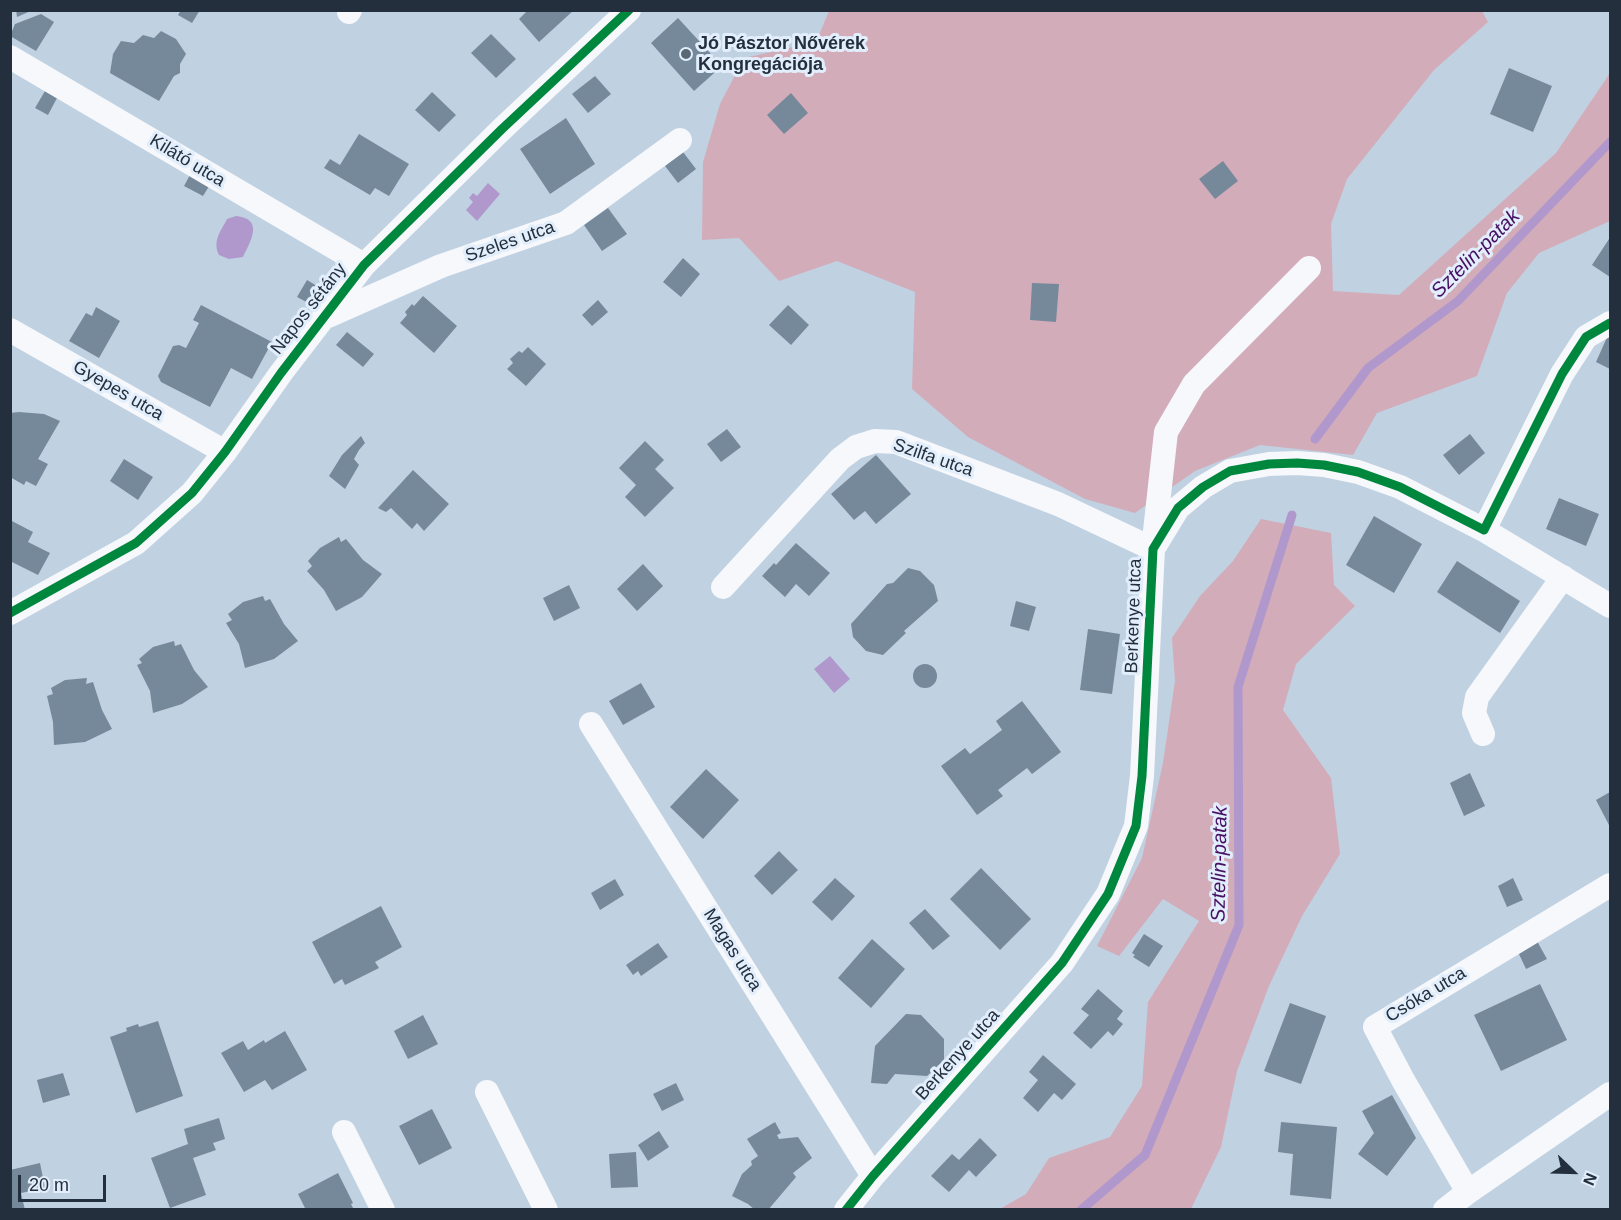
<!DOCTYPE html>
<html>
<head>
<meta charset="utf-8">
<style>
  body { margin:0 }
  #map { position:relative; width:1621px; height:1220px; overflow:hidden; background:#c0d1e2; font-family:Arial,sans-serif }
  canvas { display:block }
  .frame { position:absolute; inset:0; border:12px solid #232f3c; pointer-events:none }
  .north { position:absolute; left:1543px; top:1142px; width:60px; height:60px; -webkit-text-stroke:4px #e2eefc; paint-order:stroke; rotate:113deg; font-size:16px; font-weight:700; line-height:24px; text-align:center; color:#232f3c }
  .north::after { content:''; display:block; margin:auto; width:21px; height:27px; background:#232f3c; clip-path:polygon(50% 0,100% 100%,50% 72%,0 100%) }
  .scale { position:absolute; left:18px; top:1175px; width:88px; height:27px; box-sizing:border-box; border:3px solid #232f3c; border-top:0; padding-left:8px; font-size:18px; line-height:21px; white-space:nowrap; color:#232f3c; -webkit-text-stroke:4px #e2eefc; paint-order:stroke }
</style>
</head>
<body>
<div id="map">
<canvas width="1621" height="1220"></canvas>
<div class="frame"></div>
<div class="north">N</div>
<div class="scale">20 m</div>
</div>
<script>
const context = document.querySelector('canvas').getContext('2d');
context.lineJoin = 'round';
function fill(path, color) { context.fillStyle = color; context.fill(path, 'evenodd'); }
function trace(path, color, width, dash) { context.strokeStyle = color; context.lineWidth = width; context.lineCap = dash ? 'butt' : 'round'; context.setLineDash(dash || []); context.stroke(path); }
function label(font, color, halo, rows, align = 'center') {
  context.font = font + ' Arial,sans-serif'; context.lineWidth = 6; context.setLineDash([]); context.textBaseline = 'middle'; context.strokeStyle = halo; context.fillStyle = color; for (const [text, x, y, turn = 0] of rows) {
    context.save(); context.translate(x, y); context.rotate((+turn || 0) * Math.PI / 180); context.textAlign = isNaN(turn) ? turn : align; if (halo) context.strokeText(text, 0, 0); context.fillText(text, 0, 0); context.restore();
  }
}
fill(new Path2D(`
  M829 11H1482L1488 22 1434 70 1347 179 1331 224 1333 291 1399 295 1556 153 1610 73V221L1539 253 1507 293 1477 376 1377 413 1353 455 1260 445 1195 471 1135 513 1085 499 968 437 912 389 915 292 837 261 779 281 739 238 702 240 703 162 720 104 744 58 816 42Z
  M1261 519 1331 533 1334 585 1355 606 1296 664 1283 710 1331 778 1340 854 1302 916 1269 986 1237 1071 1221 1147 1191 1209H1000L1026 1194 1049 1158 1110 1137 1142 1086 1148 1002 1199 921 1163 899 1119 956 1097 946 1142 858 1163 763 1175 681 1172 638 1200 596 1233 561Z`), '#d3acba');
fill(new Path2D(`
  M488 183 500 194 477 221 466 210 473 202 469 198 473 193 477 196Z
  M236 216C265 219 250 242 243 257L229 259 219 255C212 241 221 231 227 219Z
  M830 656 850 679 834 693 814 669Z`), '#b098cd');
trace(new Path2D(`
  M1315 439 1368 368 1458 301 1610 142
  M1081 1210 1145 1155 1239 925 1238 687 1292 515`), '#b098cd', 9);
fill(new Path2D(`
  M16 10H33L17 17Z
  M181 10H200L192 23 178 15Z
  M528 10H574L539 42 519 19Z
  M41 14 54 22 36 51 10 36 15 24Z
  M678 18 722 66 694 91 651 43Z
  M161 31 176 39 186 54 180 64V73L174 76 159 101 110 73 113 54 121 41 134 43 143 35 154 38Z
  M491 34 516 59 496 78 471 53Z
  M1509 68 1552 86 1533 132 1490 114Z
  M595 76 611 94 588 113 572 94Z
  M45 91 57 98 48 115 35 108Z
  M432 92 456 115 439 132 415 110Z
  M791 93 808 113 784 134 767 115Z
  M566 118 595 164 550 194 520 149Z
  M359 134 409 164 389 196 375 188 370 195 324 168 330 159 340 165Z
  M683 152 696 169 678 183 665 166Z
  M1223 161 1238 181 1215 199 1199 179Z
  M191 173 211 183 203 196 184 186Z
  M608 208 627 234 602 251 584 225Z
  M1609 239 1610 240V277L1592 265Z
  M683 258 700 274 681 297 663 282Z
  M307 280 322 289 312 305 297 297Z
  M1032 283 1059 284 1056 322 1030 320Z
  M423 296 457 326 434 353 400 323 407 315 405 312 412 304 414 306Z
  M598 300 608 312 592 326 582 315Z
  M201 305 272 342 252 379 231 368 210 407 161 382 158 376 173 346 179 345 186 348 199 323 193 320Z
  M788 305 809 325 791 345 769 325Z
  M96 307 120 321 99 358 69 341 86 313 92 316Z
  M347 332 374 354 363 367 336 345Z
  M1608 335 1610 336V369L1596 362Z
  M528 347 546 364 526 386 507 369 513 363 510 359 519 351 522 353Z
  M19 412 44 414 60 421 38 459 48 464 36 486 26 481 24 485 10 477V413Z
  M727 429 741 447 721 462 707 444Z
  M1470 434 1485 453 1459 475 1443 455Z
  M361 436 365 443 359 450 354 459 359 465 345 489 329 476 342 455Z
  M645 441 664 460 655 469 674 488 645 517 625 497 636 485 619 468Z
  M876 455 911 494 876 524 865 511 854 520 831 494Z
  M124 459 153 477 138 500 110 481Z
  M413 470 449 504 424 531 417 523 412 529 391 508 386 512 378 508Z
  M1559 498 1599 514 1586 546 1546 529Z
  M1374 516 1422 544 1394 593 1346 565Z
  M10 520 33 532 28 542 50 553 38 575 10 561Z
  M339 537 341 542 346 539 363 560 382 574 362 597 336 611 324 590 307 571 312 566 308 561 320 548Z
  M796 543 830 573 809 596 796 584 785 597 762 576 774 563 776 565Z
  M1457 561 1520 601 1500 633 1437 592Z
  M643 564 663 586 637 611 617 589Z
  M908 568 920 571 934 585 938 601 904 631 906 633 883 655 866 651 853 637 851 624 887 584 893 583Z
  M569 585 580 608 554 621 543 598Z
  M263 596 265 601 270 599 284 624 298 641 274 659 245 668 239 644 226 623 232 620 228 614 243 602Z
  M1016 601 1036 607 1029 631 1010 626Z
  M1088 629 1120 634 1112 694 1080 690Z
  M174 641 175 646 181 644 194 670 208 687 182 704 153 713 150 691 137 665 142 663 139 659 153 647Z
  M913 676a12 12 0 1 1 24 0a12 12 0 1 1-24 0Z
  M87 678 86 684 93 682 102 710 112 729 85 742 54 745 53 722 47 696 53 694 51 688 65 680Z
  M641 683 655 707 623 725 609 701Z
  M1022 701 1061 752 1032 774 1027 768 998 790 1003 796 977 815 941 766 965 748 970 754 1002 730 996 721Z
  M706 769 739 800 703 839 670 807Z
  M1470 773 1485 806 1464 816 1450 783Z
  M1610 792V827L1596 800Z
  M779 851 798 870 772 895 754 876Z
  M981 868 1031 919 1000 950 950 899Z
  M835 878 855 896 832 921 812 902Z
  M1513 878 1523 900 1507 907 1498 886Z
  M615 879 624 895 600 910 591 893Z
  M381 906 402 947 375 962 379 968 345 985 342 979 334 984 312 942Z
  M925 909 950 936 933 950 909 923Z
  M1144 934 1163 946 1149 967 1133 957 1135 955 1132 953Z
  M872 939 905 969 871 1008 838 978Z
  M1537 941 1547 959 1526 969 1518 952Z
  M658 943 668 957 641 976 638 971 633 975 626 965Z
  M1540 984 1567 1040 1501 1071 1474 1015Z
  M1098 989 1123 1011 1117 1019 1123 1024 1113 1036 1108 1031 1091 1049 1073 1033 1089 1015 1081 1009Z
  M1290 1003 1326 1016 1301 1084 1264 1071Z
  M906 1014 921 1015 944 1039V1060L927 1076 895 1074 887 1084 871 1083 875 1046Z
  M423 1015 438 1044 408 1059 394 1031Z
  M158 1021 183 1096 136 1113 110 1037 127 1031 126 1028 138 1024 139 1027Z
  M285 1031 307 1070 272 1090 265 1080 244 1092 221 1053 243 1041 248 1050 264 1040 265 1043Z
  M1043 1055 1076 1084 1062 1100 1054 1093 1038 1112 1023 1098 1038 1080 1029 1072Z
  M63 1073 70 1095 43 1103 37 1080Z
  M676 1083 684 1100 662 1111 653 1094Z
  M1392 1095 1416 1138 1387 1176 1358 1154 1374 1133 1362 1111Z
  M432 1109 452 1148 419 1165 399 1126Z
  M219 1118 225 1139 213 1143 216 1150 193 1158 206 1195 170 1208 151 1158 188 1144 184 1129Z
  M775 1122 781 1133 777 1135 779 1139 798 1137 812 1158 793 1173 796 1177 768 1210H755L748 1204 732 1196 742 1174 752 1165 751 1161 758 1156 747 1139Z
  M1281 1122 1337 1127 1331 1199 1290 1195 1293 1154 1278 1152Z
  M659 1131 669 1147 648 1161 638 1145Z
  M980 1138 997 1155 976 1177 969 1170 949 1192 931 1176 952 1154 959 1160Z
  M636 1152 638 1187 611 1188 609 1154Z
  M40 1163 45 1188 21 1193 25 1210H10V1170Z
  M338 1173 353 1203 351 1204 354 1210H306L298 1194Z`), '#76899b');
trace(new Path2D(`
  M349 12 350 10
  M10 57 364 265
  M328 316 441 266 566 223 680 140
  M10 330 225 452
  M1484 530 1610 606
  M723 587 840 459 856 447 875 441 896 442 1058 504 1153 549 1166 432 1194 384 1309 268
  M10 613 136 543 192 493 225 452 281 373 364 265 502 129 629 10
  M591 724 873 1176
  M1483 734 1474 713 1477 697 1563 577
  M487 1092 546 1210
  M344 1132 383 1210
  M1468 1192 1403 1080 1375 1027 1610 885
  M846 1210 873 1176 1062 963 1108 894 1136 826 1142 776 1153 549 1178 508 1203 487 1230 471 1269 464 1297 463 1324 465 1358 472 1400 487 1484 530 1562 374 1586 337 1610 323
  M1445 1210 1468 1192 1610 1094`), '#f6f8fb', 24);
trace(new Path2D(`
  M10 613 136 543 192 493 225 452 281 373 364 265 502 129 629 10
  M846 1210 873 1176 1062 963 1108 894 1136 826 1142 776 1153 549 1178 508 1203 487 1230 471 1269 464 1297 463 1324 465 1358 472 1400 487 1484 530 1562 374 1586 337 1610 323`), '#00873e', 9);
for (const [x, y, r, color] of [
  [686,54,6,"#5a6876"]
]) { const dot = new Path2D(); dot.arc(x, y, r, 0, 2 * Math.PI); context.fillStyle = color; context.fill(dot); trace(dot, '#e2eefc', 2); }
label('bold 18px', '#232f3c', '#e2eefc', [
  ["Jó Pásztor Nővérek",698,44],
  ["Kongregációja",698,65]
], 'left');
label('18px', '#232f3c', '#e2eefc', [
  ["Kilátó utca",187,161,31],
  ["Szeles utca",510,242,-19],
  ["Napos sétány",309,309,-52],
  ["Gyepes utca",118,391,30],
  ["Szilfa utca",933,458,19],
  ["Berkenye utca",1134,616,-88],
  ["Magas utca",732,950,58],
  ["Csóka utca",1426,995,-31],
  ["Berkenye utca",958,1055,-48]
]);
label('italic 20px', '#471063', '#e2eefc', [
  ["Sztelin-patak",1476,254,-45],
  ["Sztelin-patak",1220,864,-89]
]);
</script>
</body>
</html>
